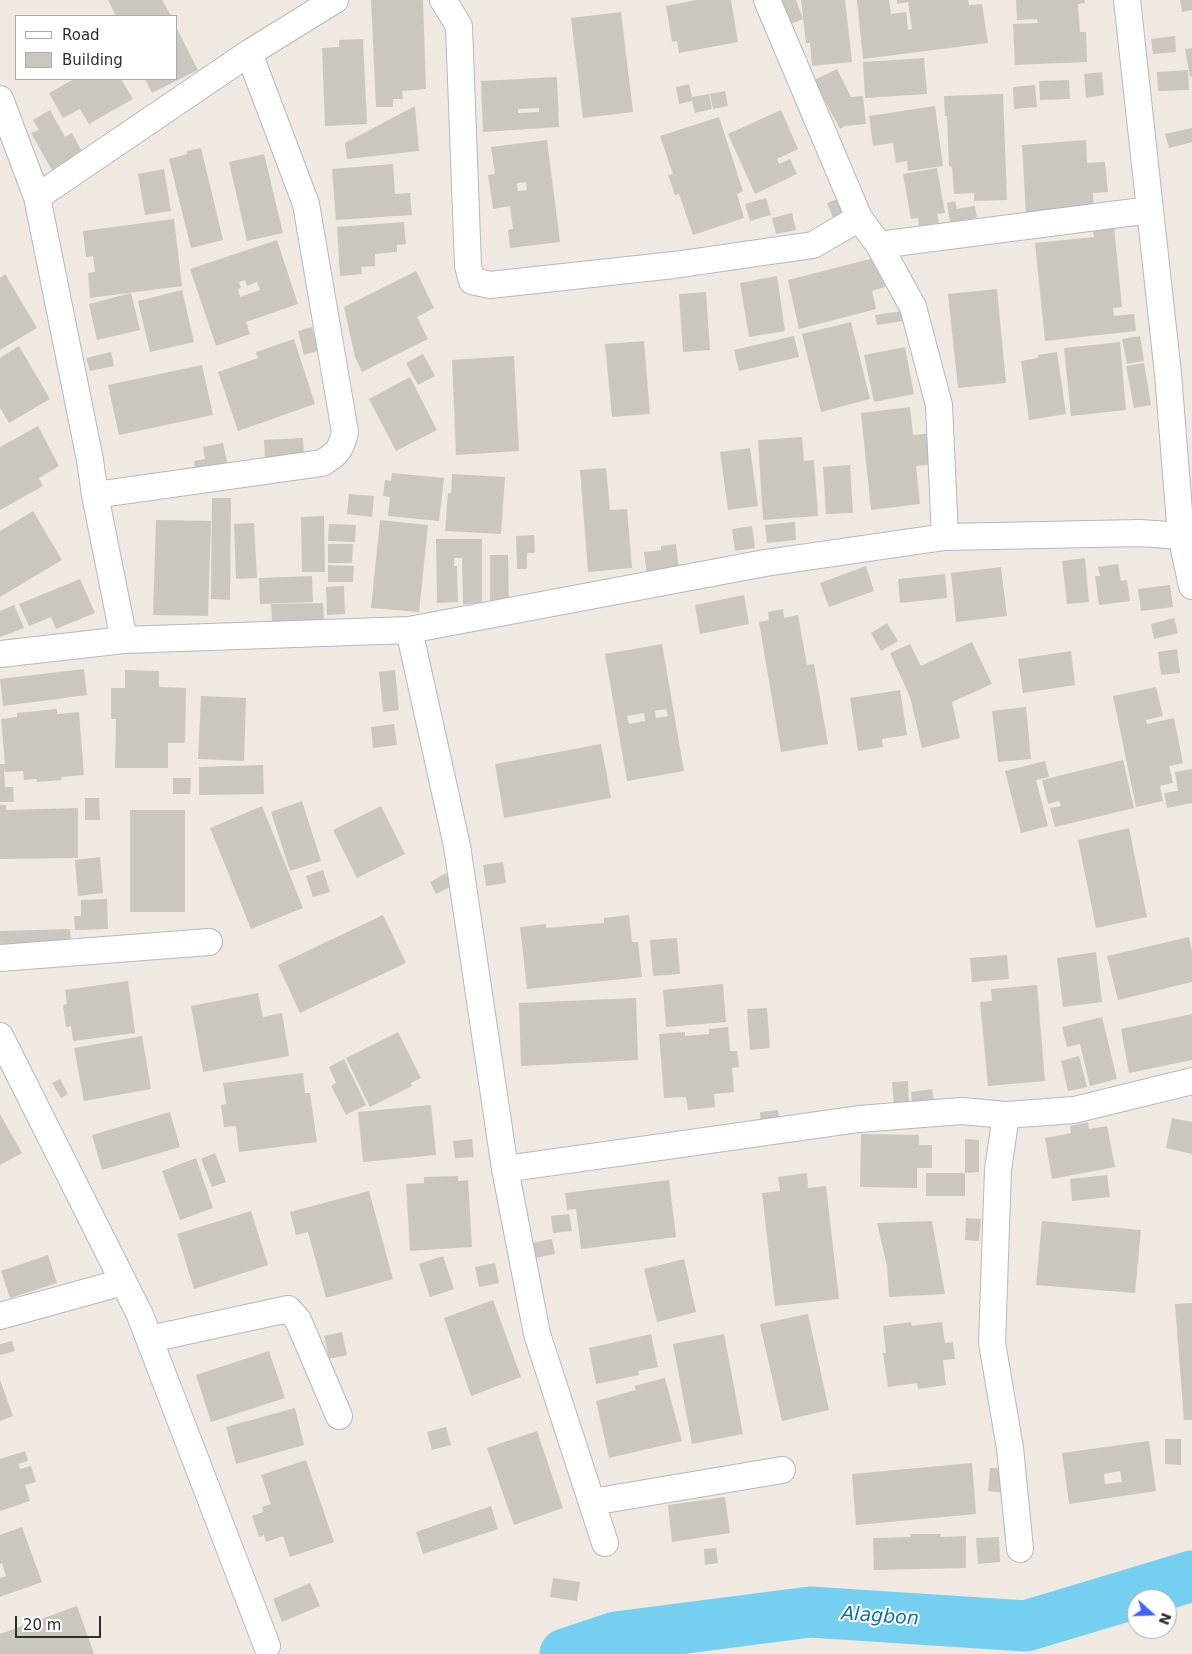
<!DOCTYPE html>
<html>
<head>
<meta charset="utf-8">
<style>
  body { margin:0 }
  #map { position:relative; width:1192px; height:1654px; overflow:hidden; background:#efe9e1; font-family:"DejaVu Sans",sans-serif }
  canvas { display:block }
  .legend { position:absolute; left:15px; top:15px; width:162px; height:65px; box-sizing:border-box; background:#fff; border:1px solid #ababab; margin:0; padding:6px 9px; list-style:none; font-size:15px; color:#2e2e2e }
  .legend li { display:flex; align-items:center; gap:10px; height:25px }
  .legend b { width:25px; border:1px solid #ababab }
  .north { position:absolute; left:1127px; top:1589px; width:50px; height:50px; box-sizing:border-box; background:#fff; border:1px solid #ababab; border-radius:50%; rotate:110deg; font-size:14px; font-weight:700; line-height:20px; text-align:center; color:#2e2e2e }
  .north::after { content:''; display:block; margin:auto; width:18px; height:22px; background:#4264fb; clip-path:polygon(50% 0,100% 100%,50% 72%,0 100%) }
  .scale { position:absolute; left:15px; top:1616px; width:86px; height:22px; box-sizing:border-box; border:2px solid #2e2e2e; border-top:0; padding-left:6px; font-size:15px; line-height:18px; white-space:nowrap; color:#2e2e2e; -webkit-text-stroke:4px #fff; paint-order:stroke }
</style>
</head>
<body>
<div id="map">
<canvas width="1192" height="1654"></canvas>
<ul class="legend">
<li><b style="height:6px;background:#fff"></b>Road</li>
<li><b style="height:14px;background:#cbc7bf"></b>Building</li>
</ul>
<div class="north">N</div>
<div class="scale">20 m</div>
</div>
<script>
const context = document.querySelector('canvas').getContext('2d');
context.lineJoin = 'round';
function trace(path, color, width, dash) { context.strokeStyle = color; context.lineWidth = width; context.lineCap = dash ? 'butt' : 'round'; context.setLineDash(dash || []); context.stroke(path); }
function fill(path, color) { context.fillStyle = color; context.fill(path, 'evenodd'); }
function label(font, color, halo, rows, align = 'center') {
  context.font = font + ' "DejaVu Sans",sans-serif'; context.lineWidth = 4; context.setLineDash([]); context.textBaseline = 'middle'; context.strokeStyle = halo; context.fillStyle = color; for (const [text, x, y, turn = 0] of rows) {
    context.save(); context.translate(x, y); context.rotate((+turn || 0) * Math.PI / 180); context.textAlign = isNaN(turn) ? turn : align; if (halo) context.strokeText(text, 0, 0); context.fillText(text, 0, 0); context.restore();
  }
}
trace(new Path2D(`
  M565 1654 616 1637 810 1612 1026 1626 1192 1576`), '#75cff0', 51);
fill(new Path2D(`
  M108 0H162L171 16H116Z
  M371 0H423L426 89 402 91 403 99H393V107H376Z
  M696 0H731L738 42 679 53 677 41 672 42 666 6Z
  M781 0H796L803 19 788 25Z
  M801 0H845L852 62 812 66 810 43H806Z
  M857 0H889L891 14 906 12 908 30 912 29 908 2 897 4V0H968L969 5 982 4 988 43 863 59Z
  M1016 0H1084L1085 3 1078 4 1080 32H1086L1087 62 1015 65 1013 24 1038 23 1037 19 1017 20Z
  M1180 0H1192V10L1182 12Z
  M621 12 633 112 583 118 571 18Z
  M176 27 198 70 152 93 145 79H176Z
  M1175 36 1176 52 1153 54 1151 39Z
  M363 39 367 124 325 126 322 48 339 47V40Z
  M1192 48V76L1190 77 1185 49Z
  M924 58 927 94 865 98 863 62Z
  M837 69 851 97 863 96 866 124 845 126 840 129 814 80Z
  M1188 70 1189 90 1158 91 1157 72Z
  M1102 72 1104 95 1086 98 1084 74Z
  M557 77 559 127 483 132 481 81ZM539 108V112L518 113V109Z
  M74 79H121L133 99 89 124 80 109 63 118 49 93Z
  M1069 80 1070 99 1040 100 1039 81Z
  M689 84 692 97 709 94 712 109 695 113 692 101 679 104 676 87Z
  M1035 85 1037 107 1014 109 1013 87Z
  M725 91 728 106 713 109 710 94Z
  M1003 94 1007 200 974 201V193L954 194 952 167 949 166 947 116H945L944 96Z
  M415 106 419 151 347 159 345 143Z
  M935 106 943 166 908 171 907 161 896 163 893 143 873 146 869 116Z
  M50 110 65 137 72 133 83 153 52 170 31 133 39 130 33 120Z
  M781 110 798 149 777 159 779 164 790 159 797 174 755 194 728 134Z
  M719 117 743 191 737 194 744 218 693 235 679 194 675 195 668 175 673 174 660 136Z
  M1192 128V142L1169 148 1165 134Z
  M547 140 560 242 510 248 508 230 513 229 510 206 493 209 488 175 495 174 491 147ZM526 182 527 190 518 191 517 183Z
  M1086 140 1087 163 1105 162 1108 192 1093 193 1094 212 1026 215 1022 145Z
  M201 148 223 240 191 248 169 159 187 154V151Z
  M264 154 283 233 247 241 229 162Z
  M393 164 395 194 410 193 412 215 336 220 332 169Z
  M937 168 945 213 937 214 939 223 919 227 918 218 911 219 903 174Z
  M164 169 171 211 145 215 138 174Z
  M766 198 771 215 750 221 745 204Z
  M840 198 848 217 835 223 827 203Z
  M955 201 957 209 975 206 977 218 950 222 947 203Z
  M792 213 796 230 776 234 772 218Z
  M174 219 182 286 90 298 88 273 95 272 93 256 86 257 83 231Z
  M404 222 406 244 397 245V252L375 254V266L361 267 362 274 340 276 337 227Z
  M1114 227 1122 307 1113 308 1114 316 1134 314 1136 331 1045 341 1035 243 1094 237 1093 230Z
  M277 240 298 304 246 322 250 334 216 346 190 269ZM245 280 247 286 257 282 260 290 240 297 238 289 241 288 239 282Z
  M878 257 885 287 872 291 876 309 799 329 788 280Z
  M416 271 434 308 417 317 428 339 362 372 355 357 344 307Z
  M5 274 37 328 0 350V278Z
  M777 276 785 331 749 337 740 283Z
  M997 289 1006 383 958 388 948 294Z
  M182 290 194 342 150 352 138 301Z
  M706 292 710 350 683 352 679 294Z
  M131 293 140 330 97 340 89 304Z
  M902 311 903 321 877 325 875 315Z
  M851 322 870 399 821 412 802 334Z
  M312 327 318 351 304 355 298 331Z
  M794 336 799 357 739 371 734 350Z
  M1140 336 1144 361 1127 364 1122 339Z
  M294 339 315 404 238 431 218 372 258 358 256 352Z
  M644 341 650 414 612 417 605 344Z
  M1120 342 1126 410 1071 416 1064 348Z
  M19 346 50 399 9 423 0 408V358Z
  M905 347 914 394 874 402 864 355Z
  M111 352 114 366 90 371 86 358Z
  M1057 352 1066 414 1029 420 1021 361 1038 358V355Z
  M423 354 435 376 418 385 406 363Z
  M514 356 519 451 456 455 452 360Z
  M1144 363 1151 405 1134 408 1126 366Z
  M202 365 213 415 119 435 108 385Z
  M410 377 437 430 396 451 369 399Z
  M910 407 913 435 933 433 936 464 916 466 920 504 871 510 861 413Z
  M38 426 59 466 39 478 43 486 0 510V447Z
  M802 437 804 461 814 460 818 516 763 520 758 440Z
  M303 438 304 457 265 459 264 440Z
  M223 443 229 471 197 477 194 461 205 459 203 447Z
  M750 448 758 506 728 510 720 452Z
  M850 465 853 513 826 514 823 467Z
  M606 468 610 510 627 509 632 568 588 572 580 470Z
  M392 473 444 478 439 521 388 516 390 497 383 496 385 480 391 481Z
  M452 474 505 477 501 534 445 531 448 493H451Z
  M349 494 374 496 372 517 347 514Z
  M212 498H231L230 600 211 599Z
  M33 511 62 560 0 597V531Z
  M324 516 325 572H302L301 517Z
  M156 520 211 521 208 616 153 615Z
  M380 520 428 525 419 612 371 608Z
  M795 522 796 540 767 543 765 525Z
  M254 523 257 578 236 579 234 524Z
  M329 524 356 525 355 542 328 541Z
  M752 526 755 548 735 551 732 529Z
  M534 535 535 553H527V569H517L516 536Z
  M436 539H482V603L463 604 462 558H454V566H457L458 602 437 603Z
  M328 544H353L352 563H328Z
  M676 544 679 571 647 575 644 552 661 550V546Z
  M490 555H508L509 606H490Z
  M1085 558 1089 602 1067 604 1062 561Z
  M1118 564 1121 581 1127 580 1130 601 1099 605 1095 576H1100L1098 567Z
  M328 565 354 566 353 582H328Z
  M866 566 874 591 829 607 820 583Z
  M1001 567 1007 616 956 622 951 573Z
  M945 574 947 598 900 603 898 579Z
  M312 576 313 602 260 604 259 578Z
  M80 579 95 613 56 629 51 617 29 626 19 604Z
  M1170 585 1173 607 1141 611 1138 589Z
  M344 586 345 614 327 615 326 587Z
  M744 595 749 624 700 634 695 605Z
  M323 603 324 620 272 622 271 604Z
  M14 605 24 628 0 637V611Z
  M783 609 784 618 798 615 807 665 814 664 828 744 781 752 759 622 769 620 768 612Z
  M1174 618 1178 633 1154 639 1151 624Z
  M887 623 898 641 881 651 871 633Z
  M972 642 992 684 952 702 960 738 922 748 910 697 890 653 910 644 921 666Z
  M662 644 684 771 627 781 605 654ZM666 709 668 716 656 718 655 711ZM644 713 645 721 629 724 627 716Z
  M1177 649 1180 673 1161 675 1158 652Z
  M1071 651 1075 685 1023 693 1018 659Z
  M84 669 87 695 3 706 0 679Z
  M125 670 159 671V687L186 688 185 743H168V768H115L116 719H111V688H125Z
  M395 670 399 710 383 712 379 672Z
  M1156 687 1163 716 1146 720 1147 724 1174 718 1183 763 1169 766 1173 783 1160 786 1163 801 1136 807 1113 696Z
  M900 690 907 735 882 739 883 747 858 751 850 698Z
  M201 696 246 698 244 761 198 759Z
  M1026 707 1031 759 998 762 992 711Z
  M57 709V714L79 712 84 775 61 777 62 780 37 782V779L24 780 23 771 5 772 4 767 5 787H13L14 802H0V764H5L1 719 17 717V713Z
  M394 724 397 745 373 748 371 727Z
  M601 744 611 798 504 818 495 764Z
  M1123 760 1134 808 1055 827 1050 808 1061 806 1059 801 1048 804 1042 780Z
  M1045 761 1049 777 1036 780 1048 826 1021 833 1005 771Z
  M263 765 264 794 199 795V767Z
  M1192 769V803L1167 808 1164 793 1178 791 1175 772Z
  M173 778H191L190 794H173Z
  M85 798H99L100 820H85Z
  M302 801 321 861 290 871 271 812Z
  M0 805H6V810L78 808V858L0 859Z
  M262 806 303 908 251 929 210 828Z
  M381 806 405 854 357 878 333 830Z
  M130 810H185V912H130Z
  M1129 828 1147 917 1096 928 1078 840Z
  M100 857 103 893 78 896 75 860Z
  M503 862 506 883 486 886 483 865Z
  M323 870 330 892 313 897 306 876Z
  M446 873 452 886 436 894 430 882Z
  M107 899 108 929 75 930 74 916H81V900Z
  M383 915 406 963 300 1013 278 965Z
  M629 915 632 942H638L642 977 527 989 520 927 546 924V928L604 923V918Z
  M70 929 71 948 0 950V931Z
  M1189 937 1192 951V982L1118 1000 1107 956Z
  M677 938 680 974 653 976 650 940Z
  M1096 952 1102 1002 1063 1007 1057 958Z
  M1007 955 1009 979 972 982 970 958Z
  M128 981 135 1033 73 1041 71 1026 66 1027 63 1005 67 1004 65 990Z
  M723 984 726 1022 666 1027 663 990Z
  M1037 985 1045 1081 988 1086 980 1002 992 1001 991 989Z
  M258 993 263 1017 282 1013 289 1056 203 1072 191 1006Z
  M636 998 638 1060 521 1066 519 1003Z
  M767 1008 770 1048 750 1050 747 1009Z
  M1192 1014V1060L1129 1073 1121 1029Z
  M1102 1017 1117 1079 1090 1086 1080 1044 1067 1047 1062 1027Z
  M728 1027 730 1051H737L739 1067 732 1068 734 1092 714 1094 715 1107 688 1110 686 1097 664 1098 659 1034 685 1032V1036L709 1034V1029Z
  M398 1032 421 1078 411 1083 412 1086 370 1107 346 1058Z
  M142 1036 151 1089 84 1101 74 1048Z
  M1079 1056 1087 1087 1068 1091 1061 1061Z
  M344 1059 366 1105 346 1115 331 1086 336 1083 329 1067Z
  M303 1073 305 1093H310L317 1142 239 1152 236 1126 224 1127 221 1105 226 1104 223 1083Z
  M60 1079 68 1094 61 1098 52 1083Z
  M908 1081 909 1106H894L892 1082Z
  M932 1089 935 1108 913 1111 911 1092Z
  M431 1105 436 1155 363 1162 358 1112Z
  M778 1110 780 1124 761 1125 760 1112Z
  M170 1112 180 1147 102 1170 92 1135Z
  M0 1114 22 1153 0 1165Z
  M1172 1118 1192 1122V1154L1166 1148Z
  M1088 1122 1089 1129 1107 1126 1115 1167 1052 1179 1045 1138 1071 1133 1070 1126Z
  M861 1134 919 1135V1145H932V1168H917V1188L860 1187Z
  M472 1139 474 1157 455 1158 453 1141Z
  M965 1139 979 1140V1172L965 1173Z
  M215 1153 226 1182 212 1187 201 1159Z
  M196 1158 213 1208 180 1220 162 1171Z
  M807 1173 808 1188 826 1186 839 1299 775 1306 762 1193 780 1191 778 1177Z
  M926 1173H965V1196H926Z
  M1107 1175 1110 1197 1072 1201 1070 1179Z
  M458 1176V1181L468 1180 472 1247 410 1251 406 1184 424 1183V1177Z
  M669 1180 676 1237 581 1249 576 1209 567 1210 565 1193Z
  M369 1191 393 1279 326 1298 308 1232 296 1235 290 1212Z
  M251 1211 268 1265 194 1289 177 1234Z
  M569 1214 572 1231 553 1233 551 1216Z
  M966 1218 981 1219 979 1241 965 1240Z
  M932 1221 945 1294 889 1297 887 1266 877 1223Z
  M1042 1221 1141 1230 1135 1293 1036 1285Z
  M552 1239 555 1254 535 1258 532 1243Z
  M48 1255 57 1283 10 1298 1 1271Z
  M443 1256 454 1289 430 1297 419 1264Z
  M684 1259 696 1312 657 1322 644 1269Z
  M495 1263 499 1283 479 1287 475 1267Z
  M493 1300 521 1377 471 1396 444 1318Z
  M1192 1303V1420H1184L1175 1304Z
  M808 1314 829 1410 782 1421 760 1324Z
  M911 1322 912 1326 942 1322 945 1343 953 1342 955 1359 943 1360 946 1385 918 1389 917 1383 888 1387 883 1353H886L883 1326Z
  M342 1332 347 1355 329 1359 324 1336Z
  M651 1334 658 1367 638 1371 639 1375 596 1384 589 1348Z
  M724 1334 743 1434 692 1444 673 1344Z
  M12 1341 15 1351 0 1355V1344Z
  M269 1351 285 1398 211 1422 196 1375Z
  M665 1378 682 1441 609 1458 596 1401 636 1390 634 1386Z
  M0 1380 13 1416 0 1421Z
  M295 1408 304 1445 236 1464 226 1427Z
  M446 1427 451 1445 432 1450 427 1432Z
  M537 1431 563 1508 514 1525 487 1448Z
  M1165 1439H1181V1465L1165 1464Z
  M1149 1441 1156 1491 1069 1504 1062 1453ZM1120 1471 1122 1482 1105 1484 1104 1474Z
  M25 1451 28 1461 18 1464 20 1469 31 1466 36 1482 25 1485 30 1501 0 1511V1459Z
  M306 1460 334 1542 290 1557 283 1536 266 1542 264 1535 259 1537 252 1516 263 1512 262 1507 271 1504 261 1475Z
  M972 1463 976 1514 856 1525 852 1474Z
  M990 1468 1007 1469 1005 1493 988 1491Z
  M725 1497 730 1533 672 1542 668 1505Z
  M491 1506 498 1529 423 1554 416 1532Z
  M22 1527 42 1582 0 1597V1578L6 1576 2 1563 0 1564V1535Z
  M910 1534H941L940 1537 966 1536V1568L874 1570 873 1538 911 1537Z
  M999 1537 1000 1562 978 1564 976 1538Z
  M716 1548 718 1563 705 1565 704 1549Z
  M553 1578 580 1582 577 1601 550 1597Z
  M310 1583 320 1606 282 1622 273 1599Z
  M77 1606 94 1654H0V1634Z`), '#cbc7bf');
const minor = new Path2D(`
  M443 0 459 26 468 266 472 281 490 285 674 265 813 245 859 218
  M767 0 859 218 879 245 913 307 939 405 945 537
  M1127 0 1168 374 1181 536 1192 586
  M0 99 37 197 90 460 95 495 124 640
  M37 197 249 53 335 0
  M879 245 1150 210
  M95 495 322 463C337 454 341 450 345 432L306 204 249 53
  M409 630 457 846 505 1169 537 1334 605 1543
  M0 654 124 640 409 630 765 563 945 537 1140 533 1181 536
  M0 958 209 942
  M0 1036 140 1315 267 1646
  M1006 1115 998 1170 992 1343 1010 1448 1020 1549
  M505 1169 859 1119 962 1111 1006 1115 1074 1110 1192 1081
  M0 1316 123 1282
  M150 1339 288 1309 298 1320 339 1416
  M592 1502 782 1470`);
trace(minor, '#b4b7c1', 28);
trace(minor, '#fff', 26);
label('italic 19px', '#0d6fa3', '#fff', [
  ["Alagbon",880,1617,4]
]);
</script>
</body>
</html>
